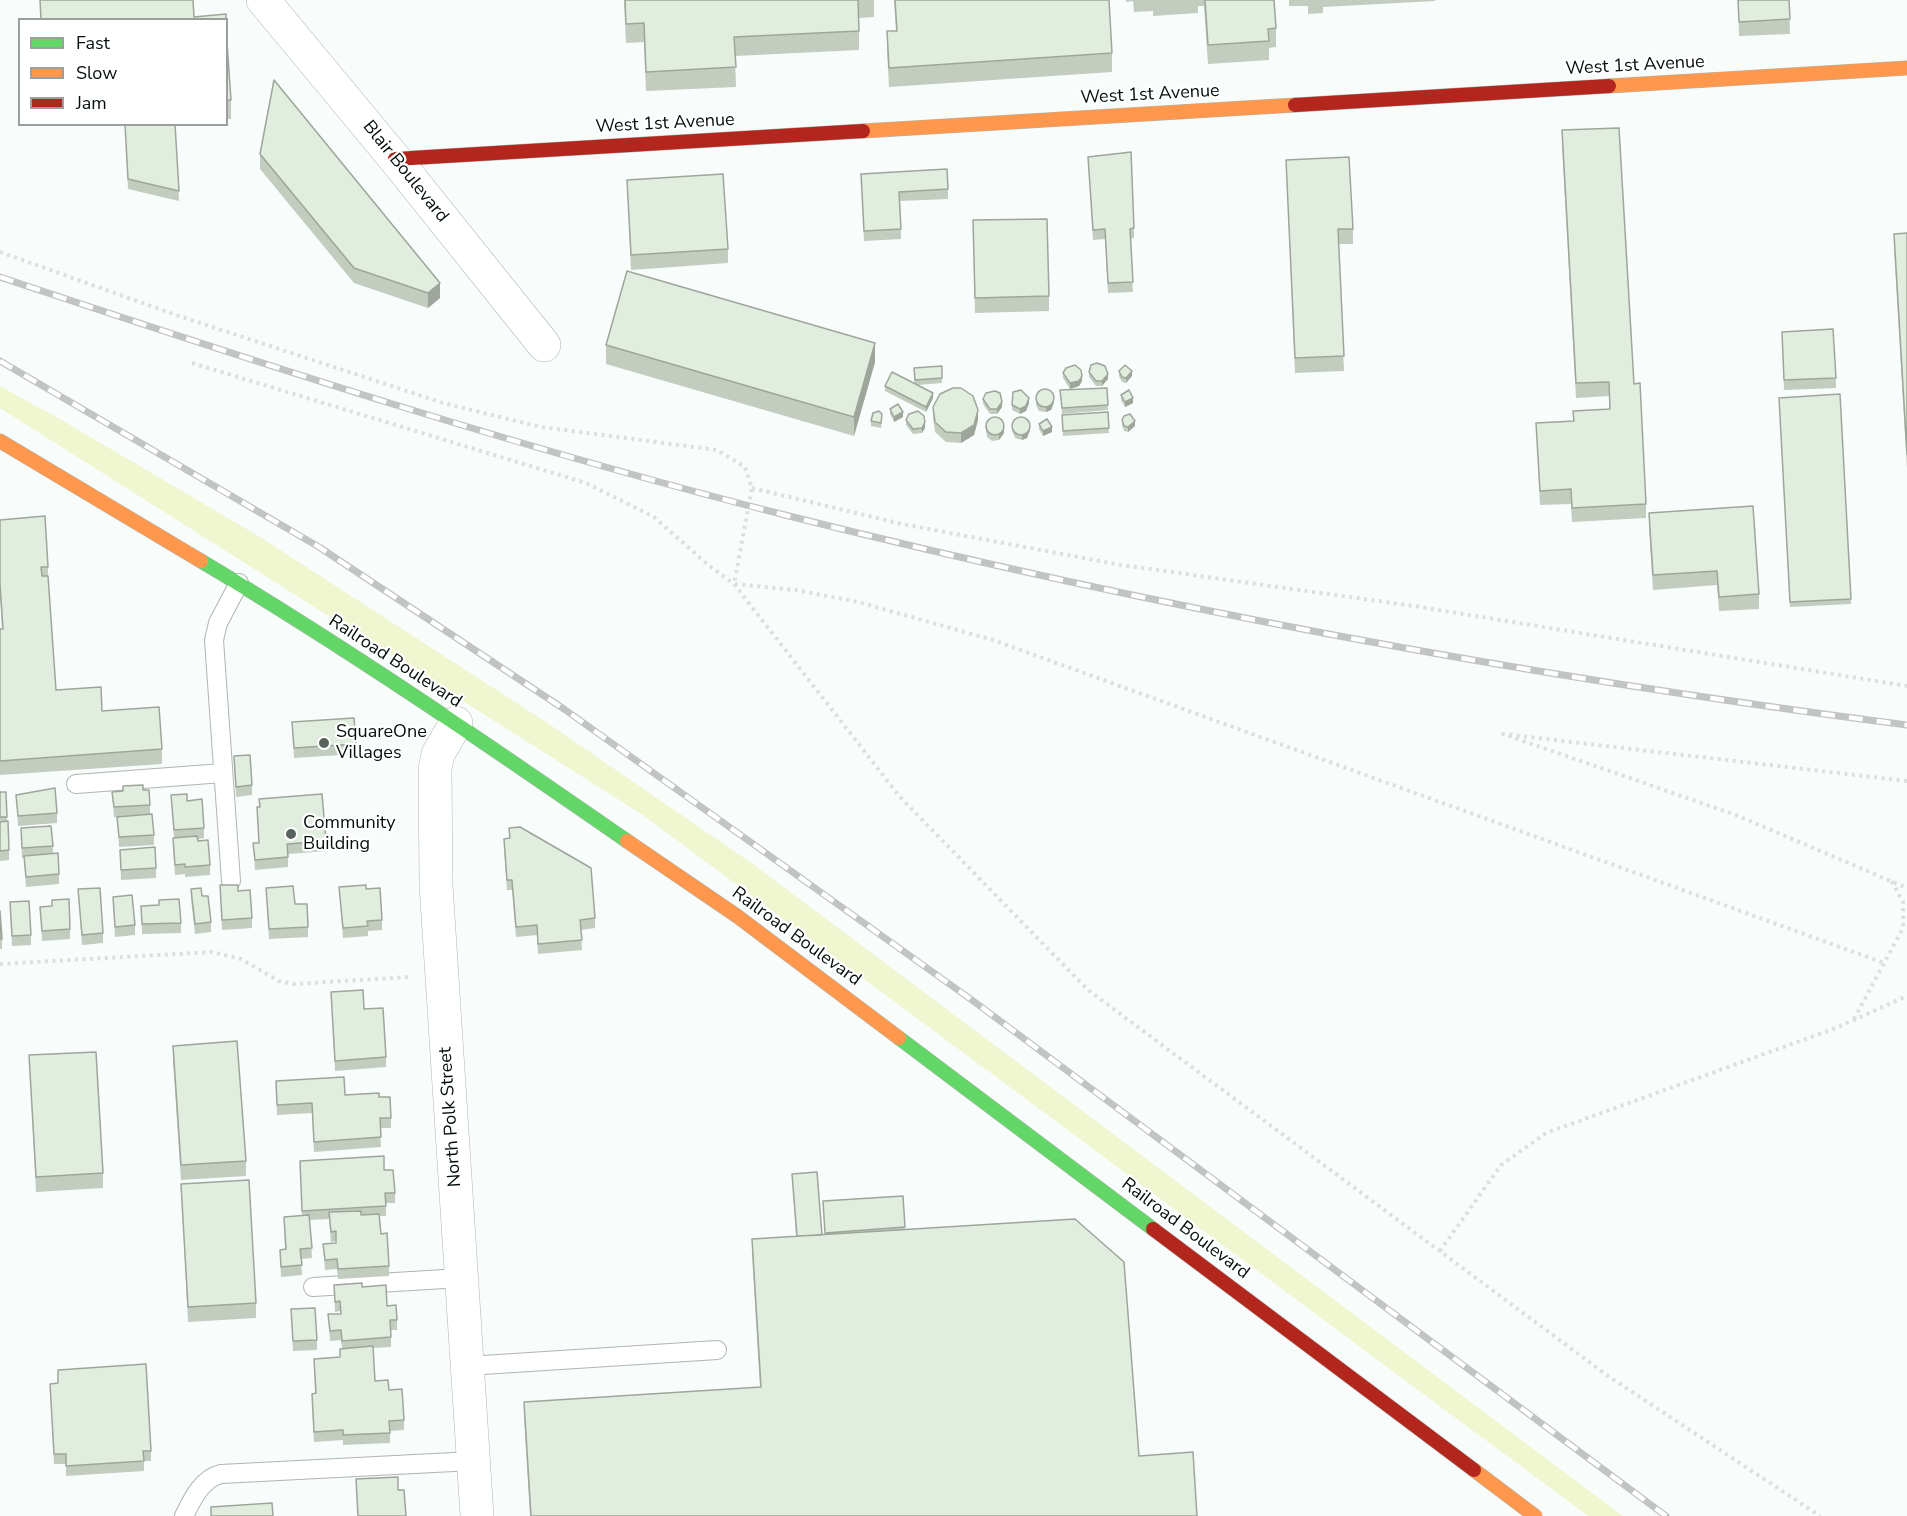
<!DOCTYPE html>
<html>
<head>
<meta charset="utf-8">
<style>
  body { margin:0 }
  #map { position:relative; width:1907px; height:1516px; overflow:hidden; background:#f8fcfa; font-family:"Nunito Sans",sans-serif }
  canvas { display:block }
  .legend { position:absolute; left:18px; top:18px; width:210px; height:108px; box-sizing:border-box; background:#fff; border:2px solid #9b9f9d; margin:0; padding:8px 10px; list-style:none; font-size:18px; color:#050f09 }
  .legend li { display:flex; align-items:center; gap:12px; height:30px }
  .legend b { width:30px; border:2px solid #9b9f9d }
</style>
</head>
<body>
<div id="map">
<canvas width="1907" height="1516"></canvas>
<ul class="legend">
<li><b style="height:8px;background:#63d668"></b>Fast</li>
<li><b style="height:8px;background:#ff974d"></b>Slow</li>
<li><b style="height:8px;background:#b3261e"></b>Jam</li>
</ul>
</div>
<script>
const context = document.querySelector('canvas').getContext('2d');
context.lineJoin = 'round';
function fill(path, color) { context.fillStyle = color; context.fill(path, 'evenodd'); }
function trace(path, color, width, dash) { context.strokeStyle = color; context.lineWidth = width; context.lineCap = dash ? 'butt' : 'round'; context.setLineDash(dash || []); context.stroke(path); }
function label(font, color, halo, rows, align = 'center') {
  context.font = font + ' "Nunito Sans",sans-serif'; context.lineWidth = 4.5; context.setLineDash([]); context.textBaseline = 'middle'; context.strokeStyle = halo; context.fillStyle = color; for (const [text, x, y, turn = 0] of rows) {
    context.save(); context.translate(x, y); context.rotate((+turn || 0) * Math.PI / 180); context.textAlign = isNaN(turn) ? turn : align; if (halo) context.strokeText(text, 0, 0); context.fillText(text, 0, 0); context.restore();
  }
}
fill(new Path2D(`
  M0 386 65 422 260 537 546 722 750 862 1623 1516H1588L643 815 0 408Z`), '#eff6d0');
const lane = new Path2D(`
  M76 784 223 773
  M231 881 214 640 218 623 239 583
  M313 1287 461 1278
  M467 1366 717 1350
  M184 1516C192 1500 201 1479 221 1474L473 1461`);
const street = new Path2D(`
  M263 0 395 159 544 345
  M456 723 438 754 435 769 436 885 477 1516`);
const fast = new Path2D(`
  M201 561C347 648 487 744 627 841
  M899 1038 1153 1229`);
const slow = new Path2D(`
  M1609 86 1907 68
  M863 131 1295 105
  M0 441 201 561
  M627 841 737 916 899 1038
  M1474 1470 1535 1516`);
const jam = new Path2D(`
  M1295 105 1609 86
  M395 159 863 131
  M1153 1229 1474 1470`);
trace(lane, '#aeb6b1', 20);
trace(street, '#aeb6b1', 34);
trace(fast, '#aeb6b1', 15);
trace(slow, '#aeb6b1', 15);
trace(jam, '#aeb6b1', 15);
trace(new Path2D(`
  M0 252 176 315 443 403 541 427 717 450 745 467 752 488 734 584 796 590 858 602 993 640 1884 963
  M192 363 586 483 654 517 707 564 734 584 900 797 1088 990 1608 1376 1820 1516
  M752 488 902 524 1121 565 1414 606 1907 686
  M1907 781 1503 734 1736 815 1907 888
  M0 964 212 952 241 959 279 981 294 984 408 977
  M1854 1019 1903 928V902L1891 880
  M1440 1251 1501 1165 1546 1133 1836 1028 1907 996`), '#dddedd', 4, [3, 4.5]);
trace(lane, '#fefffe', 18);
trace(street, '#fefffe', 33);
trace(fast, '#63d668', 14);
trace(slow, '#ff974d', 14);
trace(jam, '#b3261e', 14);
const rail = new Path2D(`
  M0 277C262 364 525 450 793 517 1160 609 1532 677 1907 725
  M0 361 319 547 564 709 976 1003 1666 1516`);
trace(rail, '#c2c4c3', 7);
trace(rail, '#fff', 4.5, [14]);
fill(new Path2D(`
  M624 0H874V17L859 18V50L735 56 736 87 646 91 644 42 626 43Z
  M894 0H1109L1112 53V72L889 87 887 51V31H896Z
  M1126 0H1274L1276 28V47L1269 48V60L1208 64 1204 6H1198V13L1153 16V11L1134 12 1133 1 1126 2Z
  M1289 0H1435V1L1323 7V13L1308 14V6H1289Z
  M1738 0H1789L1790 34 1739 36Z
  M226 28 231 100V119H226Z
  M113 124H175L179 201 128 189 125 125Z
  M1562 130 1634 384 1646 504V518L1572 522 1571 504 1540 505 1536 423 1573 421V411L1609 409V396L1576 398 1562 145Z
  M260 154 440 298 428 308 354 283 260 169Z
  M1088 157 1134 228V238L1130 239 1133 292 1108 293 1105 239 1093 240Z
  M1286 160 1353 229V244H1338L1344 371 1295 373Z
  M861 174 948 189V199L900 201 901 239 864 241Z
  M627 180 728 249V263L631 270Z
  M973 220 1049 296V311L975 313Z
  M1907 233V469L1894 248V234Z
  M1782 332 1836 378V388L1784 390Z
  M606 345 875 362 854 436 606 364Z
  M942 366V383L918 385 933 398 926 412 885 391V386L914 383V368Z
  M1119 371 1132 376 1126 383 1122 382 1119 376Z
  M1089 372 1108 379 1102 386H1096L1089 377Z
  M1063 373 1082 381 1079 386 1070 389 1063 378Z
  M1107 388 1108 410 1062 414 1060 390Z
  M1840 394 1851 604 1790 607 1779 398Z
  M1121 395 1133 403 1125 407 1121 400Z
  M983 399 1002 407 997 414H990L983 404Z
  M1036 400 1054 402 1051 410 1046 412 1039 411 1036 405Z
  M1029 403 1026 411 1020 414 1012 410V405Z
  M933 407 978 420 974 435 961 443 946 442 935 432 933 417Z
  M890 409 903 417 894 422 890 414Z
  M1108 412 1109 433 1063 436 1062 415Z
  M882 419 881 428 871 426V421Z
  M906 420 925 428 922 433 913 434 906 425Z
  M1122 420 1135 426 1128 432 1124 431 1122 425Z
  M1039 424 1052 432 1043 436 1039 429Z
  M985 425 1004 433 999 440 992 441 987 437Z
  M1012 425 1030 430 1027 438 1022 440 1015 438 1012 430Z
  M1649 513 1759 594V609L1719 611 1717 585 1653 590 1649 528Z
  M0 520 48 567V581L56 690 102 711 162 749V764L0 775V629H2L0 598Z
  M292 722 356 744V754L294 758Z
  M234 756 252 785V795L236 797Z
  M143 790 150 805V814L154 835V845L119 847 117 817H114L112 792Z
  M0 792H6L7 821 9 850V860L0 861Z
  M16 795 57 813V823L18 826Z
  M171 795 187 801 204 828V838L198 839V841L210 865V875L185 877V874L175 875 173 848V838H174Z
  M259 799 326 841V851L288 854V867L255 870 253 843H259L257 807H259Z
  M21 828 53 846V854L59 874V884L26 887 24 858H22Z
  M509 828 595 918V928L581 930 582 950 538 954 537 935 516 937 512 890H507L504 849V839L509 838Z
  M120 850 156 868V878L121 880Z
  M220 885 238 891 252 918V928L222 930Z
  M339 887 366 889 382 920V930L368 931V936L343 938Z
  M266 888 295 904 308 927V937L269 939Z
  M78 889 103 933V943L82 945Z
  M191 889 202 896 211 922V932L195 934 191 899Z
  M113 897 135 925V935L115 937Z
  M10 902 31 935V945L12 946Z
  M159 905 181 923V933L142 934 141 906Z
  M52 906 70 929V939L42 941 40 907Z
  M0 911 2 939V949H0Z
  M331 992 364 1009 386 1057V1067L335 1071Z
  M173 1046 246 1161V1176L181 1180 173 1060Z
  M29 1055 103 1173V1188L36 1192Z
  M276 1081 345 1095 379 1097 391 1118V1128H380L381 1147 314 1152 312 1113 277 1115Z
  M300 1161 384 1170 395 1193V1203H386V1216H380L381 1234 389 1266V1276L338 1279 337 1269 325 1270 323 1244 336 1243V1241L331 1242 329 1219 310 1220 312 1258 301 1259 302 1275 281 1277 280 1250 285 1249 284 1217 302 1215Z
  M792 1174 822 1235 825 1234 823 1201 903 1196 905 1229 1139 1456 1197 1516H530L524 1417V1402L760 1388 752 1254V1239L796 1236Z
  M181 1184 256 1303V1318L188 1322Z
  M334 1285 362 1287 387 1306 397 1320V1330H391V1347L373 1348 375 1381 389 1390 404 1420V1430L390 1431V1443L343 1445V1440L314 1442 312 1404V1394L315 1393 314 1359 340 1357V1349L342 1348 341 1340 330 1341 328 1314H340V1311L335 1312Z
  M291 1309 317 1340V1350L293 1351Z
  M50 1384 151 1451V1461H144V1471L66 1476V1464H54Z`), '#c2ccbf');
fill(new Path2D(`
  M440 283V298L428 308V293Z
  M875 343V362L854 436V417Z
  M1132 371V376L1126 383V378Z
  M1108 374V379L1102 386V381Z
  M1082 376V381L1079 386 1070 389V383Z
  M933 393V398L926 412V407Z
  M1054 397V402L1051 410 1046 412V407Z
  M1029 398V403L1026 411 1020 414V409Z
  M1133 398V403L1125 407V402Z
  M1002 402V407L997 414V409Z
  M978 410V420L974 435 961 443V433Z
  M903 412V417L894 422V417Z
  M1135 421V426L1128 432V427Z
  M925 422V428L922 433V428Z
  M1030 424V430L1027 438 1022 440V435Z
  M1052 427V432L1043 436V431Z
  M1004 428V433L999 440V435Z`), '#9ea69b');
const building = new Path2D(`
  M40 0H193L194 17 226 14V20H41Z
  M625 0H858L859 31 734 37 736 67 646 72 644 23 626 24Z
  M895 0H1109L1112 53 889 68 887 31H897Z
  M1205 0H1274L1276 28 1268 29 1269 41 1208 45Z
  M1738 0H1789L1790 19 1739 22Z
  M226 28 231 100H226Z
  M274 80 440 283 428 293 354 268 260 154Z
  M125 124H175L179 191 128 179Z
  M1619 128 1634 384 1640 383 1646 504 1572 508 1571 489 1540 491 1536 423 1574 421 1573 411 1610 409 1609 382 1576 383 1562 130Z
  M1131 152 1134 228 1130 229 1133 282 1108 283 1105 229 1093 230 1088 157Z
  M1349 157 1353 229H1338L1344 356 1295 358 1286 160Z
  M947 169 948 189 899 192 901 229 864 231 861 174Z
  M723 174 728 249 631 255 627 180Z
  M1047 219 1049 296 975 298 973 220Z
  M1907 233V454L1894 234Z
  M627 271 875 343 854 417 606 345Z
  M1833 329 1836 378 1784 380 1782 332Z
  M1097 363 1105 366 1108 374 1102 381H1096L1089 372 1091 365Z
  M1075 365 1081 370 1082 376 1079 381 1070 383 1063 373 1066 368Z
  M1125 365 1132 371 1126 378 1122 377 1119 371Z
  M942 366V378L915 380 914 368Z
  M892 372 933 393 926 407 885 386Z
  M953 388H961L973 396 978 410 974 425 961 433 946 432 935 422 933 407 940 394Z
  M1107 388 1108 405 1062 408 1060 390Z
  M1036 398a9 9 0 1 1 18 0a9 9 0 1 1-18 0Z
  M1021 390 1029 398 1026 406 1020 409 1012 405 1013 392Z
  M1129 390 1133 398 1125 402 1121 395Z
  M995 391 1000 393 1002 402 997 409H990L983 399 986 393Z
  M1840 394 1851 599 1790 602 1779 398Z
  M898 404 903 412 894 417 890 409Z
  M879 411 882 414 881 423 871 421 873 413Z
  M918 411 924 416 925 422 922 428 913 429 906 420 909 414Z
  M1108 412 1109 428 1063 431 1062 415Z
  M1130 414 1135 421 1128 427 1124 426 1122 420 1124 416Z
  M986 426a9 9 0 1 1 18 0a9 9 0 1 1-18 0Z
  M1012 426a9 9 0 1 1 18 0a9 9 0 1 1-18 0Z
  M1047 419 1052 427 1043 431 1039 424Z
  M1753 506 1759 594 1719 597 1717 571 1653 575 1649 513Z
  M45 516 48 567H41L42 576H48L56 690 101 687 102 711 159 707 162 749 0 761V629H3L0 583V520Z
  M354 718 356 744 294 748 292 722Z
  M250 755 252 785 236 787 234 756Z
  M143 785V790H149L150 805 114 807 112 792 123 791V786Z
  M55 788 57 813 18 816 16 795Z
  M0 792H6L7 817H0Z
  M187 794V801L202 799 204 828 174 830 171 795Z
  M322 794 326 841 287 844 288 857 255 860 253 843H259L257 807H260L259 799Z
  M152 814 154 835 119 837 117 817Z
  M8 821 9 850 0 851V822Z
  M51 826 53 846 22 848 21 828Z
  M520 827 591 868 595 918 580 920 582 940 538 944 537 925 516 927 512 880H507L504 839 510 838 509 828Z
  M197 836 198 841 208 840 210 865 185 867V864L175 865 173 838Z
  M155 847 156 868 121 870 120 850Z
  M58 853 59 874 26 877 24 856Z
  M220 885H238V891L250 890 252 918 222 920Z
  M366 885V889L380 888 382 920 367 921 368 926 343 928 339 887Z
  M293 886 295 904H307L308 927 269 929 266 888Z
  M100 888 103 933 82 935 78 889Z
  M201 888 202 896H208L211 922 195 924 191 889Z
  M132 895 135 925 115 927 113 897Z
  M69 899 70 929 42 931 40 907 52 906V900Z
  M179 899 181 923 142 924 141 906 159 905V900Z
  M29 901 31 935 12 936 10 902Z
  M0 911 2 939H0Z
  M363 990 364 1009 383 1008 386 1057 335 1061 331 992Z
  M237 1041 246 1161 181 1165 173 1046Z
  M96 1052 103 1173 36 1177 29 1055Z
  M344 1077 345 1095 379 1093V1097H390L391 1118H380L381 1137 314 1142 312 1103 277 1105 276 1081Z
  M384 1156V1170H393L395 1193H385L386 1206 302 1211 300 1161Z
  M817 1172 822 1235 797 1236 792 1174Z
  M249 1180 256 1303 188 1307 181 1184Z
  M903 1196 905 1227 825 1233 823 1201Z
  M361 1211V1215L379 1214 381 1234 387 1233 389 1266 338 1269 337 1259 325 1260 323 1244 336 1243V1231L331 1232 329 1212Z
  M309 1215 312 1248 300 1249 302 1265 281 1267 280 1250 286 1249 284 1217Z
  M1075 1219 1124 1262 1139 1456 1193 1452 1197 1516H531L524 1402 761 1387 752 1239Z
  M362 1283V1287L386 1285 387 1306 396 1305 397 1320H390L391 1337 342 1341 341 1330 330 1331 328 1314H341L340 1301 335 1302 334 1285Z
  M315 1308 317 1340 293 1341 291 1309Z
  M373 1346 375 1381 388 1380 389 1390 402 1389 404 1420 389 1421 390 1433 343 1435V1430L314 1432 312 1394 316 1393 314 1359 340 1357V1349Z
  M146 1364 151 1451H143L144 1461 66 1466V1454H54L50 1384 58 1383V1370Z
  M398 1477V1490H404L406 1516H358L356 1479Z
  M272 1503 273 1516H211V1507Z`);
fill(building, '#e1edde');
trace(building, '#9ea69b', 1.5);
for (const [x, y, r, color] of [
  [324,743,6,"#5a625d"],
  [291,834,6,"#5a625d"]
]) { const dot = new Path2D(); dot.arc(x, y, r, 0, 2 * Math.PI); context.fillStyle = color; context.fill(dot); trace(dot, '#fff', 2); }
label('18px', '#050f09', '#fff', [
  ["West 1st Avenue",1635,66,-3],
  ["West 1st Avenue",1150,95,-3],
  ["West 1st Avenue",665,124,-3],
  ["Blair Boulevard",405,172,51],
  ["Railroad Boulevard",395,662,33],
  ["Railroad Boulevard",796,937,36],
  ["North Polk Street",451,1117,-94],
  ["Railroad Boulevard",1185,1229,37]
]);
label('18px', '#050f09', '#fff', [
  ["SquareOne",336,733],
  ["Villages",336,754],
  ["Community",303,824],
  ["Building",303,845]
], 'left');
</script>
</body>
</html>
